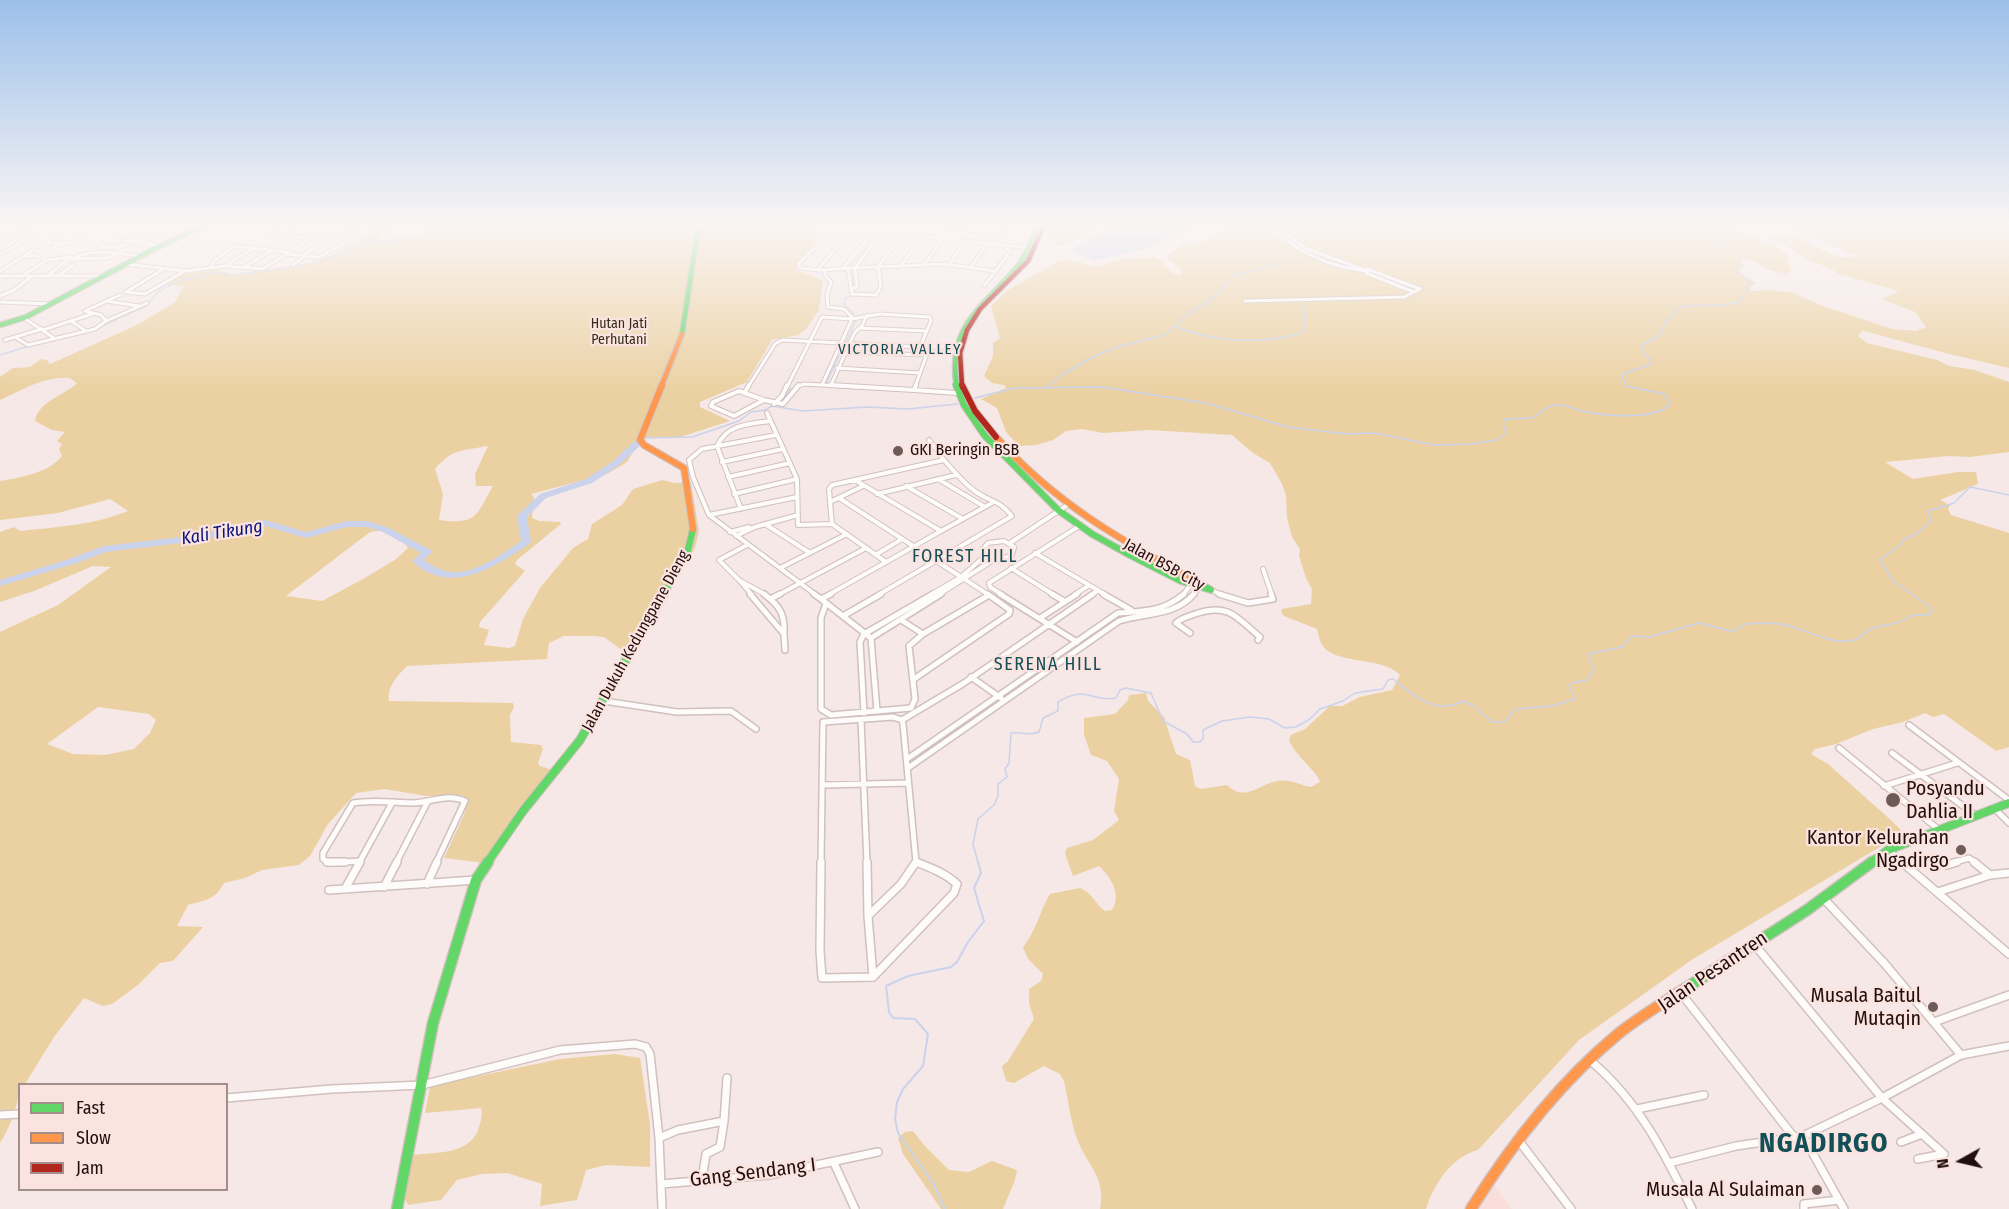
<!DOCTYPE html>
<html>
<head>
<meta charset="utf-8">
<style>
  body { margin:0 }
  #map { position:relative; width:2009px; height:1209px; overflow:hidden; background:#f5e8e6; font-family:"Fira Sans Condensed",sans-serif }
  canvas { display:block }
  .legend { position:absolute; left:18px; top:1083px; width:210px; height:108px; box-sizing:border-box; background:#fbe3e0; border:2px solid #a48e8c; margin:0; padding:8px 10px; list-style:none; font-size:18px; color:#220f0d }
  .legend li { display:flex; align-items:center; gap:12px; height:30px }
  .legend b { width:30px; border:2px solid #a48e8c }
  .north { position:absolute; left:1931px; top:1131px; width:60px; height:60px; -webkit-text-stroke:4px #fbe3e0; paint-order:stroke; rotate:262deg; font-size:16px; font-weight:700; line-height:24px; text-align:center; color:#220f0d }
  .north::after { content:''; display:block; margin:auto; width:21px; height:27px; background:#220f0d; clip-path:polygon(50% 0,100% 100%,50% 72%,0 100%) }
</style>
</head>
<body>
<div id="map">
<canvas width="2009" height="1209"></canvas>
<ul class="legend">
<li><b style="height:8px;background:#63d668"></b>Fast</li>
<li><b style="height:8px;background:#ff974d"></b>Slow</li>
<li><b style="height:8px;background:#b3261e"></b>Jam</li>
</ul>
<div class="north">N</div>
</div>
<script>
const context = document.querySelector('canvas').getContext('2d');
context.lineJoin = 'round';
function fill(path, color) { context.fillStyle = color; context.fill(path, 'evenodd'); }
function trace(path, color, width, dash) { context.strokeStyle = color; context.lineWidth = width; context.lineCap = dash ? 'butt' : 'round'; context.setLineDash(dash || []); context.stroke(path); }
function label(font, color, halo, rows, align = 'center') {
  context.font = font + ' "Fira Sans Condensed",sans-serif'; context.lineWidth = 4.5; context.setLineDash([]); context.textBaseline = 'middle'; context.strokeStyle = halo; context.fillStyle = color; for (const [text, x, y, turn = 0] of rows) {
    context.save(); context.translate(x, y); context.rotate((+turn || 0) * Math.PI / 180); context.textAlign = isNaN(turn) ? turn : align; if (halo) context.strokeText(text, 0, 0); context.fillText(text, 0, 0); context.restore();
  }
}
fill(new Path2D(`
  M1492 1183 1512 1209H1478Z`), '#fadeda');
fill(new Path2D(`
  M335 225H397L379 238 382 240 427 234 426 231 406 225H830L818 228 815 245 796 264V270L823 280 819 310 806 329 798 335 772 340 747 382 700 402V407L730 421 680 437 646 438 637 446 627 462 607 474 531 494 534 497 532 518 539 521 560 522 561 524 518 559 515 564 525 571 480 622 479 627 489 630 484 645 509 648 515 646 523 619 540 588 573 548 588 539 592 524 622 505 633 489 662 480 674 483 691 482 699 531 695 548 632 652 619 648 604 637 593 636H564L549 643 547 659 407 666C397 676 387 687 389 701L513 703 514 707 510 715 511 742 541 745 543 749 538 763 540 766 559 772 526 813 493 864 444 858 464 815 468 801 463 795 426 796 385 789 356 793 328 824 310 856 299 865 262 870 245 878 224 883C215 900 206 900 188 905L177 926 203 927 173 961 160 963 138 985 112 1004 103 1006 84 998 54 1037 25 1084H20C19 1103 10 1128 0 1143V632L58 605 111 567 93 566 34 591 0 602V532L14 527 20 531C57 527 94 525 128 511L110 499 58 513 0 520V481C19 478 49 473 62 456L59 449 62 444 57 441 65 432 52 430 35 421C38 401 64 396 77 383L70 378C45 376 22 390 0 400V377L13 368 30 367 41 359 47 360 50 364 137 325 175 302 184 286 165 285 185 274 218 270 236 275 309 263 319 261 373 233 372 231ZM488 446 475 474 476 486H493C476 515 478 525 439 520L443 494 435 469C453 448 462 451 488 446ZM390 529 398 534 408 548 396 559 365 578 322 601 286 596 370 532ZM98 707 149 714 156 720 150 733 134 749 105 755 73 754 47 744Z
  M1052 225H1105L1058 247 1048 237Z
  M1224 225H1726L1780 249 1790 257 1787 259 1791 270 1785 274 1767 269 1749 259 1740 260 1746 267 1739 269V272L1756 283 1749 288 1751 291 1772 290 1793 293 1820 305 1892 329 1916 331 1926 327 1915 312 1882 299 1899 291 1838 274 1834 270 1803 258 1787 246 1768 238 1787 234 1794 235C1813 243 1836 263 1857 256L1790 228 1795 225H1994L2009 228V368L1945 353 1868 332 1862 331 1858 336 1867 343 1937 360 1949 366 1975 370 2009 382V452L1970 457 1949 456 1885 462 1913 479 1958 472H1976L1978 484 1940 500 1950 505 1948 509 1951 515 2009 533V747L1996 751 1944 714 1933 717 1925 713 1903 722 1873 729 1836 744 1815 749 1811 754 1828 764 1893 822 1901 830 1899 837 1878 848 1693 959 1579 1040 1478 1150C1451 1157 1434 1184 1426 1209H1100C1107 1176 1085 1164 1076 1136 1070 1118 1068 1099 1064 1081L1060 1074 1044 1066 1014 1083 1006 1081 1002 1066 1008 1061 1034 1019 1029 1003V989L1041 981 1043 974 1028 959 1023 947C1037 930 1039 912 1050 894L1080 888C1093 893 1095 904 1105 911L1112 910C1122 895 1111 877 1099 866L1073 876 1065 853 1067 848 1093 840 1119 820 1114 811 1119 779 1107 761 1091 755 1084 735V718L1115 714 1128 700 1129 695 1146 693 1148 701 1164 717 1176 754 1190 760 1195 786 1201 789 1227 785C1246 803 1258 784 1278 781 1290 779 1299 785 1311 787L1320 782C1318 772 1295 756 1289 740L1291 735 1305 729 1330 706H1342L1360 697 1392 690 1400 675C1381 655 1332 666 1321 643 1319 639 1318 633 1317 629L1284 616 1281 612 1282 609 1311 604 1312 589 1306 578 1299 556 1300 549 1292 537 1287 518 1286 495 1282 484 1270 463 1253 453 1232 435 1149 430 1103 433 1082 429 1066 431 1053 440 1036 445 1019 446 1006 432 997 408 981 399 1006 388 1004 385 992 383 984 376 993 356V343L1000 338 991 306 1008 290 1057 262 1068 260 1098 267 1123 259 1156 257 1172 273 1180 275 1183 272 1168 259 1169 254 1182 244 1201 242 1227 228Z
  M615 1054 640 1058 650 1124V1167L606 1165 586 1170 577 1200 540 1206 542 1184 507 1173 482 1174 457 1180 441 1200 408 1205 404 1197 413 1155C437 1152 471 1155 479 1127 481 1120 483 1115 481 1108L425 1113 430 1086 560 1059Z
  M913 1131 924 1145 949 1170 969 1172 992 1161 1017 1170 1015 1180 1003 1209H941L903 1154 898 1138 905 1132Z`), '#ebd1a2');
fill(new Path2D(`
  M1118 225H1198L1144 249 1094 260 1070 250Z`), '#cad2ec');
trace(new Path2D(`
  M867 225 872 234
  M850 266 875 238
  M851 271 853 287
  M851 296 845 299 844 304 854 314
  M100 327 146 306 159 291 182 280 218 272 231 275 294 267 336 256 363 244 422 236 465 225
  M1176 327C1213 342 1266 345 1304 332L1305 305
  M847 340 856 320
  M0 355 32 345
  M827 382 843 347
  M1046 388 1063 374 1095 356 1117 347 1165 335 1188 314 1214 297 1234 275 1275 265
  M975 398 1014 388 1102 387 1206 403 1288 427 1346 434 1374 433 1434 445 1472 444 1497 440 1506 433 1503 424 1505 419 1532 418C1541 414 1543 407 1555 405 1566 404 1579 411 1591 413 1609 416 1660 420 1670 403L1664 394 1626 386 1622 377 1623 374 1651 364V360L1642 352V345L1660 335 1665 322 1683 306 1725 305 1739 302 1750 285 1749 281 1736 270 1740 266 1738 258 1729 246 1694 225
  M781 402 791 388
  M644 438 692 437 739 421 751 412 765 410 772 406 803 411 867 407 908 409 957 404
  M978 863 973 844 978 819 994 805 998 796V784L1007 777 1005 769 1009 763 1011 733C1023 731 1025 737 1039 732L1043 718 1058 711V702C1087 684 1091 703 1116 698L1120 690 1126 688 1151 693 1163 721 1187 734 1193 742H1200L1203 739V730L1222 721 1250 717 1269 719 1285 728 1296 727 1310 719 1320 709 1343 701 1355 693 1383 689 1388 680 1393 679C1413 695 1436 716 1462 701L1474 706 1492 722H1504L1516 709 1552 706 1575 699 1569 686 1572 683 1587 680 1594 670 1588 654 1622 647 1632 636 1649 637 1699 623 1730 631 1739 629 1744 624C1758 623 1773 622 1786 625 1807 630 1827 643 1849 641 1864 639 1864 631 1873 628 1887 624 1900 625 1912 615H1928L1932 610 1929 606 1893 581 1880 559 1901 545 1903 540 1918 533 1931 520 1928 511 1954 503 1970 487 2009 495`), '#cad2ec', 1.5);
trace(new Path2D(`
  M945 1209 933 1183 898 1133 895 1119 897 1102 903 1089 923 1066 928 1034 915 1019 893 1018 889 1012 886 986 908 976 951 967 957 962 968 942 984 921 974 888 981 873 978 862`), '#cad2ec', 2);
fill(new Path2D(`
  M638 440 641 441V445L618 466 592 483 546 498 527 517 531 542 529 544C495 567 449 597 412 561L421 553 383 532 367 527H347L306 538 265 526 197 541 106 552 74 564 0 586V580L66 560 104 546 197 535 265 520 306 532 347 521H368L389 528 431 550 432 552 423 560C432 565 441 571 450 572 476 574 501 555 521 541L517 516 540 494 586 479 612 462 635 441Z`), '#cad2ec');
const streetFar3 = new Path2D(`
  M873 225 874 230 881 232 1030 248
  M921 225 1003 233 998 245
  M1272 225 1271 229C1300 252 1330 268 1368 271L1307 249 1287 235 1279 225
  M316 230 368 235
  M143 231 129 237 145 240
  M0 232 35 227
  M1003 233 1007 225
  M265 234 309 238
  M265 234 281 225
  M828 235 879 236 855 268 820 270 799 268V263Z
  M282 236 302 225
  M75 238 89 229
  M302 238 317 229
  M111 240 100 247H119L129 243
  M142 241 163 232
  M44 243 67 227
  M8 245 37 227H43L16 245
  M50 250 60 243
  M0 254 17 246
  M286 254 320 257 358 234
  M116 255 108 258 71 259C93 247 118 254 141 256
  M24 256H39
  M302 256 339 232
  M125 264 185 271 225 266 263 269 323 230
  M293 265 305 256
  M924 265 941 241
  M225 266 253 248
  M900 266 921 239
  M948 266 963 243
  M971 267 986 245H982
  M210 268 214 261 234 246 287 252
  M243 268 271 251
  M843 268 869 237
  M848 268 852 294 876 295 881 286 878 267 901 237
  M855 268 944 264 996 271 984 286
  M818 269 848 235
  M1367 269 1420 289
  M825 270 826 277 831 282 827 296 828 307 844 309 853 318
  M0 271 44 243H71L77 238 140 242 160 246
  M996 271 1010 251 1006 248
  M1366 273 1414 292
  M0 276H103
  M22 276 47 260 71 257
  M47 276 71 257
  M58 276 73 265
  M851 289 857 287 855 268
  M126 292 145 294 185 271
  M126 292 162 270
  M0 296 14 290 31 277
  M106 301 139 306
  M1245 301 1404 297 1420 289
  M0 302 51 304
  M24 318 54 338
  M71 321 86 331
  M106 321 101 315 85 311 120 295
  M860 328 926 331
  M43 330 92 314
  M15 337 28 345 95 329 106 321 147 303
  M5 340 42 329
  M845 352 925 355
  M837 368 920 373
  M822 385 852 319
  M831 385 855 332 862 326 867 315
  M748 387 775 344 782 340 920 347 928 351 956 352
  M787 387 822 317 852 319 880 314 930 317 931 321 920 347
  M796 387 804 384 858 387
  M915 387 928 351`);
const streetFar2 = new Path2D(`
  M830 385 914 390
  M916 385 914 390 957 393
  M739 391 764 400 734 416 711 406 713 402Z
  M745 392 749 385
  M764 400 783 404 799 385
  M774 404 782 396 787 385
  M767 413 797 479 798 525 832 524
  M776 435 702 449 689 460 693 477 709 515 816 595
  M722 462 783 449
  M728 477 790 463
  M938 479 985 507
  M863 486 830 502 832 524 886 562
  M906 486 963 519
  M734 494 797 479
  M877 494 956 475
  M839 498 989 595
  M830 502 829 489 832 485 944 460 929 440
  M741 509 717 446C727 424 749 424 770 421
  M709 515 797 497
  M765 524 810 553
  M941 531 992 503
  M730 532 749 527
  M736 536 755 527 798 515
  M1004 541 1014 547 1012 555 999 560 985 555 983 549 988 543Z
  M1010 543 1066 506
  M1035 553 1106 595
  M877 554 902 539
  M782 567 847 534
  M1011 568 1054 595
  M1263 569 1272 595
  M739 580 766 595
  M739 580 752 595
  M739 580 719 560 747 545
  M1211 590 1222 595
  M778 595 866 548
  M828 595 941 531 855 480
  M878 595 1012 516C998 499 992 503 976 492 963 483 954 471 944 460
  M930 595 961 577 986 555
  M938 595 995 559
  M1003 595 990 587 989 583 1081 525
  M1074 595 1088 586
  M1091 595 1097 591
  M1183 595 1194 580
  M1193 595 1199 588`);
const streetFar1 = new Path2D(`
  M750 594 784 634C785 614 780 606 764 594
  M814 594 821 599
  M831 594 821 599 871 638
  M987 594 989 595
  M1000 594 1077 642
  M1052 594 1064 601
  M1103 594 1131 610
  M1219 594 1248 603 1273 599 1271 594
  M770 599 780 594
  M826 603 821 618V709L831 715 911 708 915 699 909 646 923 634 989 595 1010 610 1009 614 914 679
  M843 616 881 594
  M1040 618 1077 594
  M901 620 923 634
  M1190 633 1176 623C1182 617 1190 616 1198 613 1229 603 1237 618 1260 637L1258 640
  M784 634 785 650
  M971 677 1001 698
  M604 701 677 712 731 711 756 729
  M877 711 871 638 941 594
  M864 713 860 642 864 634 933 594
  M861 720 867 863
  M902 720 964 683 1093 594
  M1909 725 2009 800
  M1839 748 1938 829
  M1892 753 1975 815
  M907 759 1118 613C1146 611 1162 612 1184 594
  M908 768 1119 621C1146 612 1174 617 1194 594
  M823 785 908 783
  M1884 786 1957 763
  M1994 808 2009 823
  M1888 850 1904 863
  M359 861 329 863 323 859V853L353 803C374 799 393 803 414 803 432 802 448 793 465 801L436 863
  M916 862 920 863
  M359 863 392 803
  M396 863 428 801
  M821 863 823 722 893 717 902 720 903 724 916 862
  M1952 863 1969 858 1976 863`);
const street = new Path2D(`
  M327 862H345
  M821 862 820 951 822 978 873 977
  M867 862 868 916
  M1902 862 2009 954
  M1947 865 1957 862
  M1990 875 2009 873
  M427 884 437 862
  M384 887 397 862
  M345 889 360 862
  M329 890 476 880
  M1938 892 1990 875 1974 862
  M1824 899 1885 964 1961 1055
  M1754 944 1882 1098 1944 1154 1918 1159
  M873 977 868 916 901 884 916 862
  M873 977 954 893 957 884C945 873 931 868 916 862
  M1680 992 1793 1136
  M1934 1022 2009 995
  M1592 1062C1639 1102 1665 1154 1692 1209
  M226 1098 332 1089 422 1085 560 1050 635 1044 646 1047 650 1054 659 1138 662 1209
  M1637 1109 1704 1095
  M0 1115 20 1114
  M1803 1136 1844 1209
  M659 1138 678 1130 724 1121 727 1078
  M1519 1141 1571 1209
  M1901 1142 1922 1134
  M834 1163 855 1209
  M1669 1163 1736 1146 1803 1136 1882 1098 1961 1055 2009 1046
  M702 1180 706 1154 720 1147 724 1121
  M661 1184 769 1175 878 1152
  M1804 1209V1204L1839 1200`);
const fastFar3 = new Path2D(`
  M2005 225 2009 226
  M0 325 26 317 160 246 206 225
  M682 334 697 235 704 225
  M957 387C946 326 984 307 1018 266 1027 254 1033 239 1039 225`);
const fastFar2 = new Path2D(`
  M956 385 964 405 985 436 1058 510 1092 534 1128 554 1181 581 1211 590 1197 582
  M663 595 687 554 693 529`);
const fastFar1 = new Path2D(`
  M487 863 523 811 580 740 664 594
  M1870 863 1888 850 2009 803`);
const fast = new Path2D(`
  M1686 988 1807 910 1872 862
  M397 1209 433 1023 476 880 488 862`);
const slowFar2 = new Path2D(`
  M661 387 682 334`);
const slowFar1 = new Path2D(`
  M662 385 640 440 644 445 684 468 693 529
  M996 437C1056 504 1119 539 1197 582`);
const slow = new Path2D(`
  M1471 1209C1511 1145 1559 1083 1618 1034 1639 1017 1663 1003 1686 988`);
const jamFar1 = new Path2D(`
  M962 387 960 353 967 330 980 309 1028 261 1044 225`);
const jam = new Path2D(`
  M962 385 975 411 996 437`);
trace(streetFar3, '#d0c0be', 5);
trace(streetFar2, '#d0c0be', 6);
trace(streetFar1, '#d0c0be', 8);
trace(street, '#d0c0be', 10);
trace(fastFar3, '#d0c0be', 7);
trace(fastFar2, '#d0c0be', 8);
trace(fastFar1, '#d0c0be', 10);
trace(fast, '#d0c0be', 13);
trace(slowFar2, '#d0c0be', 7);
trace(slowFar1, '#d0c0be', 8);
trace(slow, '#d0c0be', 13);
trace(jamFar1, '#d0c0be', 7);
trace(jam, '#d0c0be', 8);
trace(streetFar3, '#fefcfb', 3);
trace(streetFar2, '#fefcfb', 4);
trace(streetFar1, '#fefcfb', 5);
trace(street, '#fefcfb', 7);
trace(fastFar3, '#63d668', 4.5);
trace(fastFar2, '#63d668', 6);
trace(fastFar1, '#63d668', 8);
trace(fast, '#63d668', 10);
trace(slowFar2, '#ff974d', 4.5);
trace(slowFar1, '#ff974d', 6);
trace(slow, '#ff974d', 10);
trace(jamFar1, '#b3261e', 4.5);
trace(jam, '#b3261e', 6);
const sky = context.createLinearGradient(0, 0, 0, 394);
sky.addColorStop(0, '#9cc0ea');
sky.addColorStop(0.57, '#faf5f4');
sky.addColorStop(1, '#faf5f400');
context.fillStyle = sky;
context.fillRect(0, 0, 2009, 394);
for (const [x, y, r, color] of [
  [898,451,6,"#6c5b59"],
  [1893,800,8,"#6c5b59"],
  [1961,850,6,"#6c5b59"],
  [1933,1007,6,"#6c5b59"],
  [1817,1190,6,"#6c5b59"]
]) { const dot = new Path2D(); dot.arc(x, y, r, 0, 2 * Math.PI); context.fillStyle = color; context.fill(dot); trace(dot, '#fbe3e0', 2); }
label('14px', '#362d1a', '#fbe3e0', [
  ["Hutan Jati",619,324],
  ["Perhutani",619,340]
]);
context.letterSpacing = '1.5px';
label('15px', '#124f56', '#fbe3e0', [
  ["VICTORIA VALLEY",900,350]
]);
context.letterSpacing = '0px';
label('16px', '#220f0d', '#fbe3e0', [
  ["GKI Beringin BSB",910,451]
], 'left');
label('16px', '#220f0d', '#fbe3e0', [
  ["Jalan BSB City",1164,565,29],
  ["Jalan Dukuh Kedungpane Dieng",636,641,-61]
]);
label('italic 18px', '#07127d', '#fbe3e0', [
  ["Kali Tikung",222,533,-9]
]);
context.letterSpacing = '1.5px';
label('18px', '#124f56', '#fbe3e0', [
  ["FOREST HILL",965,557],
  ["SERENA HILL",1048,665]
]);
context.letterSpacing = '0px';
label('20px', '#220f0d', '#fbe3e0', [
  ["Posyandu",1906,789,"left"],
  ["Dahlia II",1906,812,"left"],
  ["Kantor Kelurahan",1949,838],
  ["Ngadirgo",1949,861],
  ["Musala Baitul",1921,996],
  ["Mutaqin",1921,1019],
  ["Musala Al Sulaiman",1805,1190]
], 'right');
label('20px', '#220f0d', '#fbe3e0', [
  ["Jalan Pesantren",1713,972,-34],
  ["Gang Sendang I",753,1173,-7]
]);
context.letterSpacing = '1.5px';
label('bold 27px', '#124f56', '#fbe3e0', [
  ["NGADIRGO",1824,1144]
]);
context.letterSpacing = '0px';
</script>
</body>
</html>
